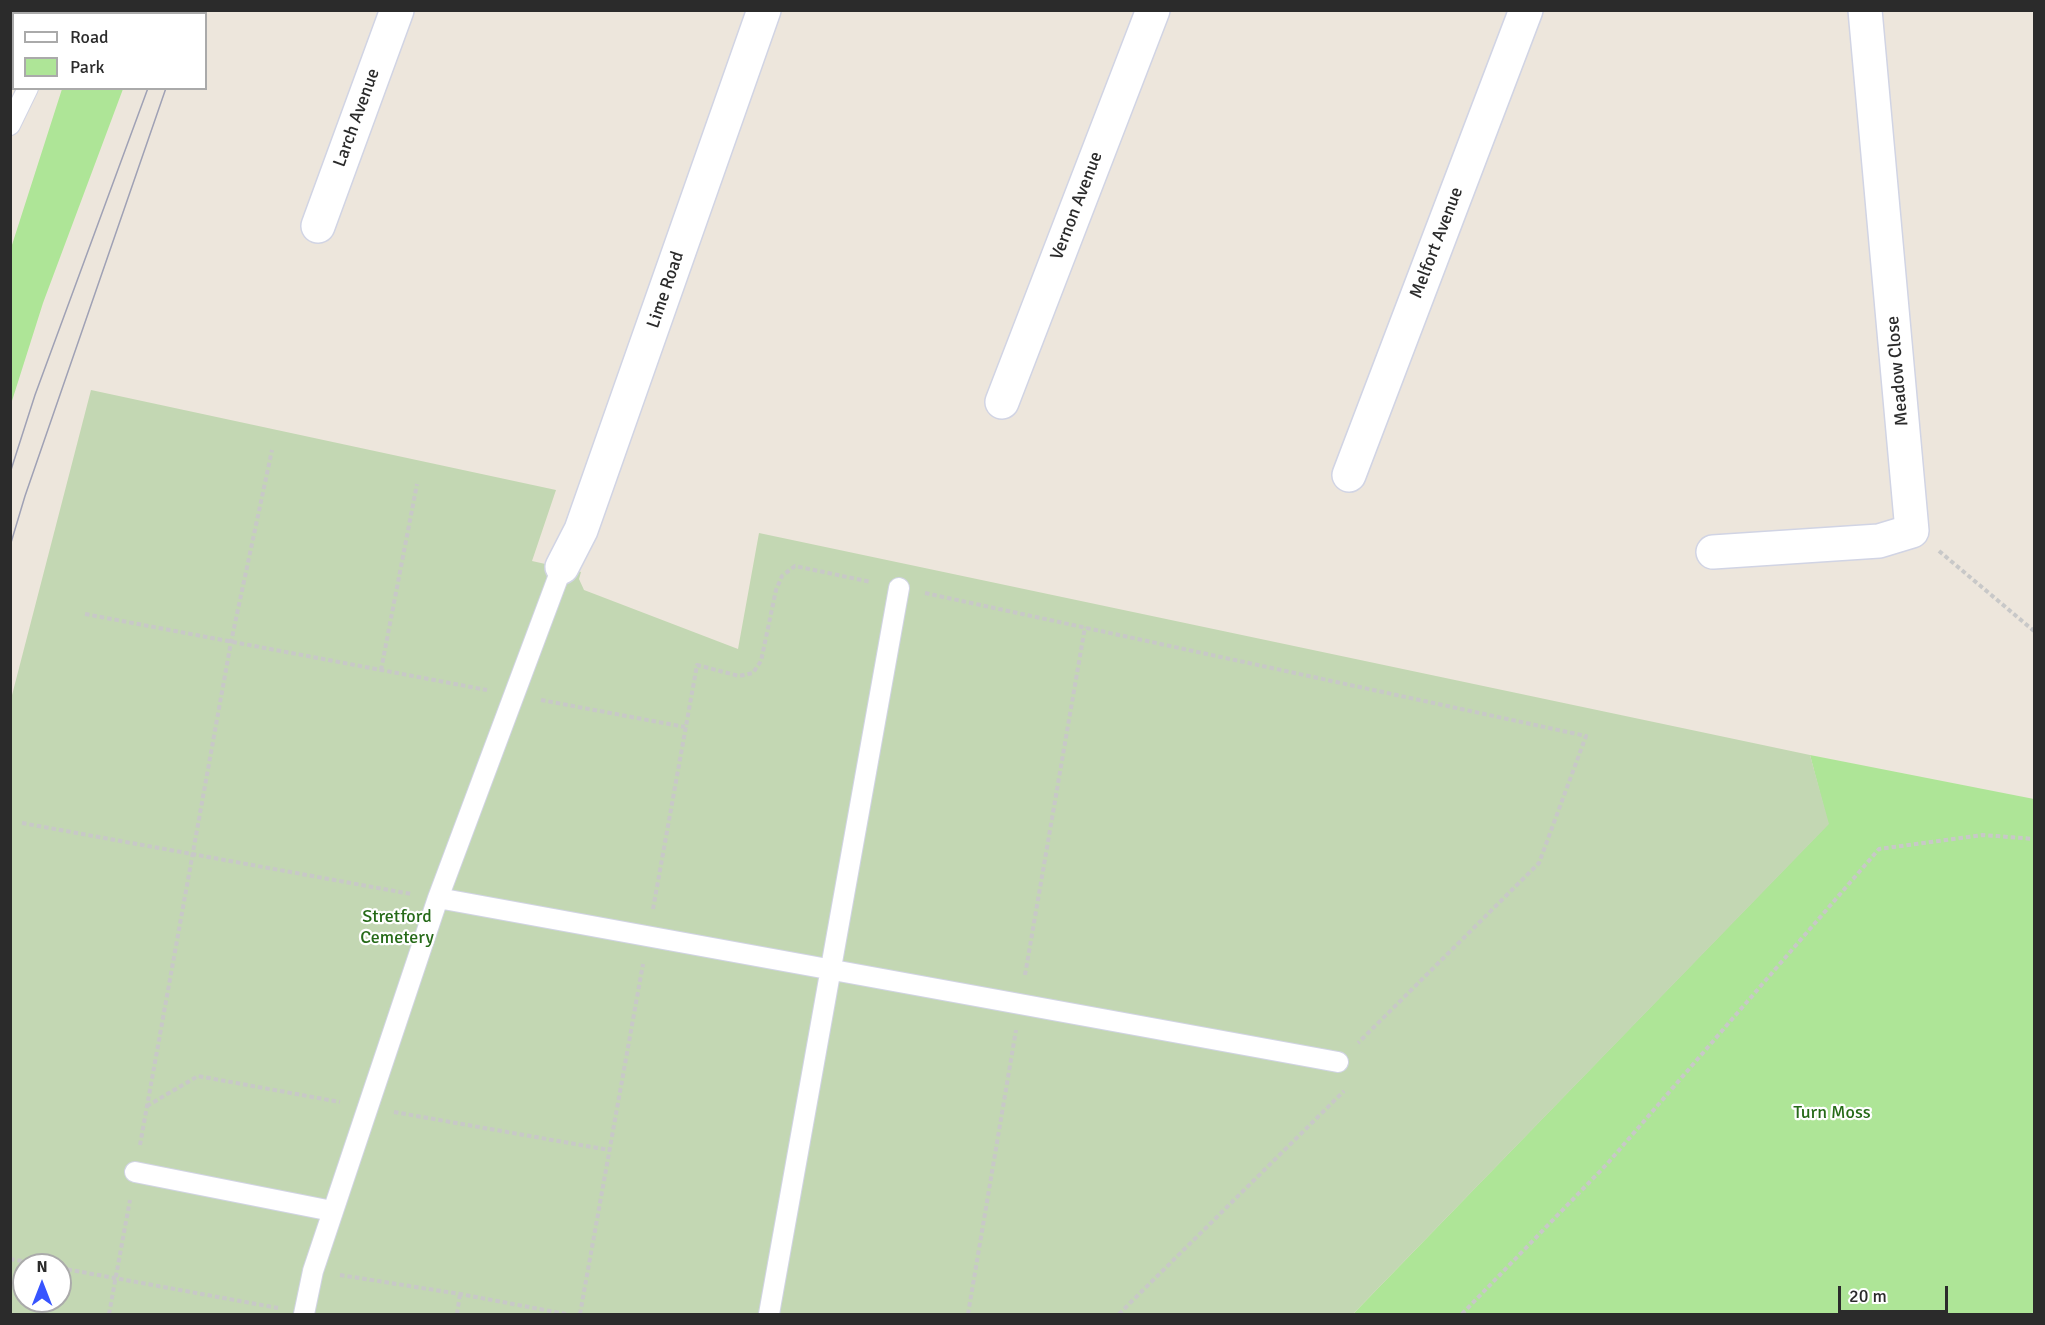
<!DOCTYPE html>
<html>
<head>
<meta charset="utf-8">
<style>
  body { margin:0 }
  #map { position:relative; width:2045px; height:1325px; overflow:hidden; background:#ede6dc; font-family:Signika,sans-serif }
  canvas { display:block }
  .frame { position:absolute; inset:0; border:12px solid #2b2b2b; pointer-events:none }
  .legend { position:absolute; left:12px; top:12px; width:195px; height:78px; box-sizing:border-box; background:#fff; border:2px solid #aaa; margin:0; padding:8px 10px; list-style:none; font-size:18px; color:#2b2b2b }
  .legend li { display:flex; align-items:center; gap:12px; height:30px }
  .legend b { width:30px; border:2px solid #aaa }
  .north { position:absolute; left:12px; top:1253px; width:60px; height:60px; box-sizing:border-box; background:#fff; border:2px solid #aaa; border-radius:50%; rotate:0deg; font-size:16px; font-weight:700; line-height:24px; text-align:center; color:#2b2b2b }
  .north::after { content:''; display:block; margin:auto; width:21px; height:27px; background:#3754ff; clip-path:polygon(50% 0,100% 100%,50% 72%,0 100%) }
  .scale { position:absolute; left:1838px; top:1286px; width:110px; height:27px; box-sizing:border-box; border:3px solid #2b2b2b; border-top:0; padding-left:8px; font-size:18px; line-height:21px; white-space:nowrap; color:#2b2b2b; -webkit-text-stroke:4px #fff; paint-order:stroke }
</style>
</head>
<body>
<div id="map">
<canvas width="2045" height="1325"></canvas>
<div class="frame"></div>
<ul class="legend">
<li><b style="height:8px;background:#fff"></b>Road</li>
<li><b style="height:16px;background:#aee597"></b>Park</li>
</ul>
<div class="north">N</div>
<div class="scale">20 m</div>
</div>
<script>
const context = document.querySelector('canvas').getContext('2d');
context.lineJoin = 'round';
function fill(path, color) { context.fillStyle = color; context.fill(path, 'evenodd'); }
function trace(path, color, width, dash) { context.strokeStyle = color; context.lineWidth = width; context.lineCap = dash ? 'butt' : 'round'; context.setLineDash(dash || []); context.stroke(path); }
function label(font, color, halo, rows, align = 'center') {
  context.font = font + ' Signika,sans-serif'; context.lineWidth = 4.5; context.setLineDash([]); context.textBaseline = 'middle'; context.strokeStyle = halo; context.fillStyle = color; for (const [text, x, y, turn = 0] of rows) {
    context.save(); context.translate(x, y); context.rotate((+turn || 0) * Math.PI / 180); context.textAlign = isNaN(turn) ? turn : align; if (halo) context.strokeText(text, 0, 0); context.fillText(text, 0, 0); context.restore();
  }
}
fill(new Path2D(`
  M62 89H123L43 303 11 404V248Z
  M1810 755 2034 799V1314H1353L1828 824Z`), '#aee597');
fill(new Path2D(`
  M91 390 556 490 532 561 581 572 579 579 584 590 738 649 759 533 1810 755 1829 824 1353 1314H11V699ZM24 1265H60V1301H24Z`), '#c3d7b3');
const lane = new Path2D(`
  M63 14 65 10
  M10 125 28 88
  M438 898 1338 1062
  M135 1172 332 1211
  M304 1314 313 1271 438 898 562 567
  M769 1314 899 588`);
const street = new Path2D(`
  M318 226 397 10
  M1002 402 1153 10
  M1349 475 1526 10
  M1713 552 1879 541 1912 531 1865 10
  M562 567 581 530 764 10`);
trace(lane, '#d1d4e4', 22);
trace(street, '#d1d4e4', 36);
trace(new Path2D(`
  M1939 551 2034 631
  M925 593 1586 736 1539 863 1358 1043
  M85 614 487 690
  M381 670 417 484
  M541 700 685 727
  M22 823 411 894
  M653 909 697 665 739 676 753 673 761 661 776 590 782 576 795 566 871 582
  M1025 975 1085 627
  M147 1106 198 1076 340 1102
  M394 1112 609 1150
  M140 1145 231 642 272 450
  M10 1259 45 1265
  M60 1268 278 1308
  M340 1275 460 1294 566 1314
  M109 1314 130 1200
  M457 1314 460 1294
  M580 1314 643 964
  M968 1314 1016 1030
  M1119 1314 1344 1091
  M1462 1314 1607 1164 1879 849 1983 835 2034 839`), '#c8c8c8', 4, [4.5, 3]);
trace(lane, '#fff', 20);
trace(street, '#fff', 33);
trace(new Path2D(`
  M176 14 178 10
  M193 14 194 10
  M10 473 35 395 148 88
  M10 546 25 496 166 88`), '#9fa1b5', 1.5);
label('18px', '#2b2b2b', '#fff', [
  ["Larch Avenue",357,118,-70],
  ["Vernon Avenue",1077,206,-69],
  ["Melfort Avenue",1437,243,-69],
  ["Lime Road",666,290,-71],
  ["Meadow Close",1898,371,-95]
]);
label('18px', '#266a18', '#fff', [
  ["Stretford",397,917],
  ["Cemetery",397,938],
  ["Turn Moss",1832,1113]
]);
</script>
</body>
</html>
